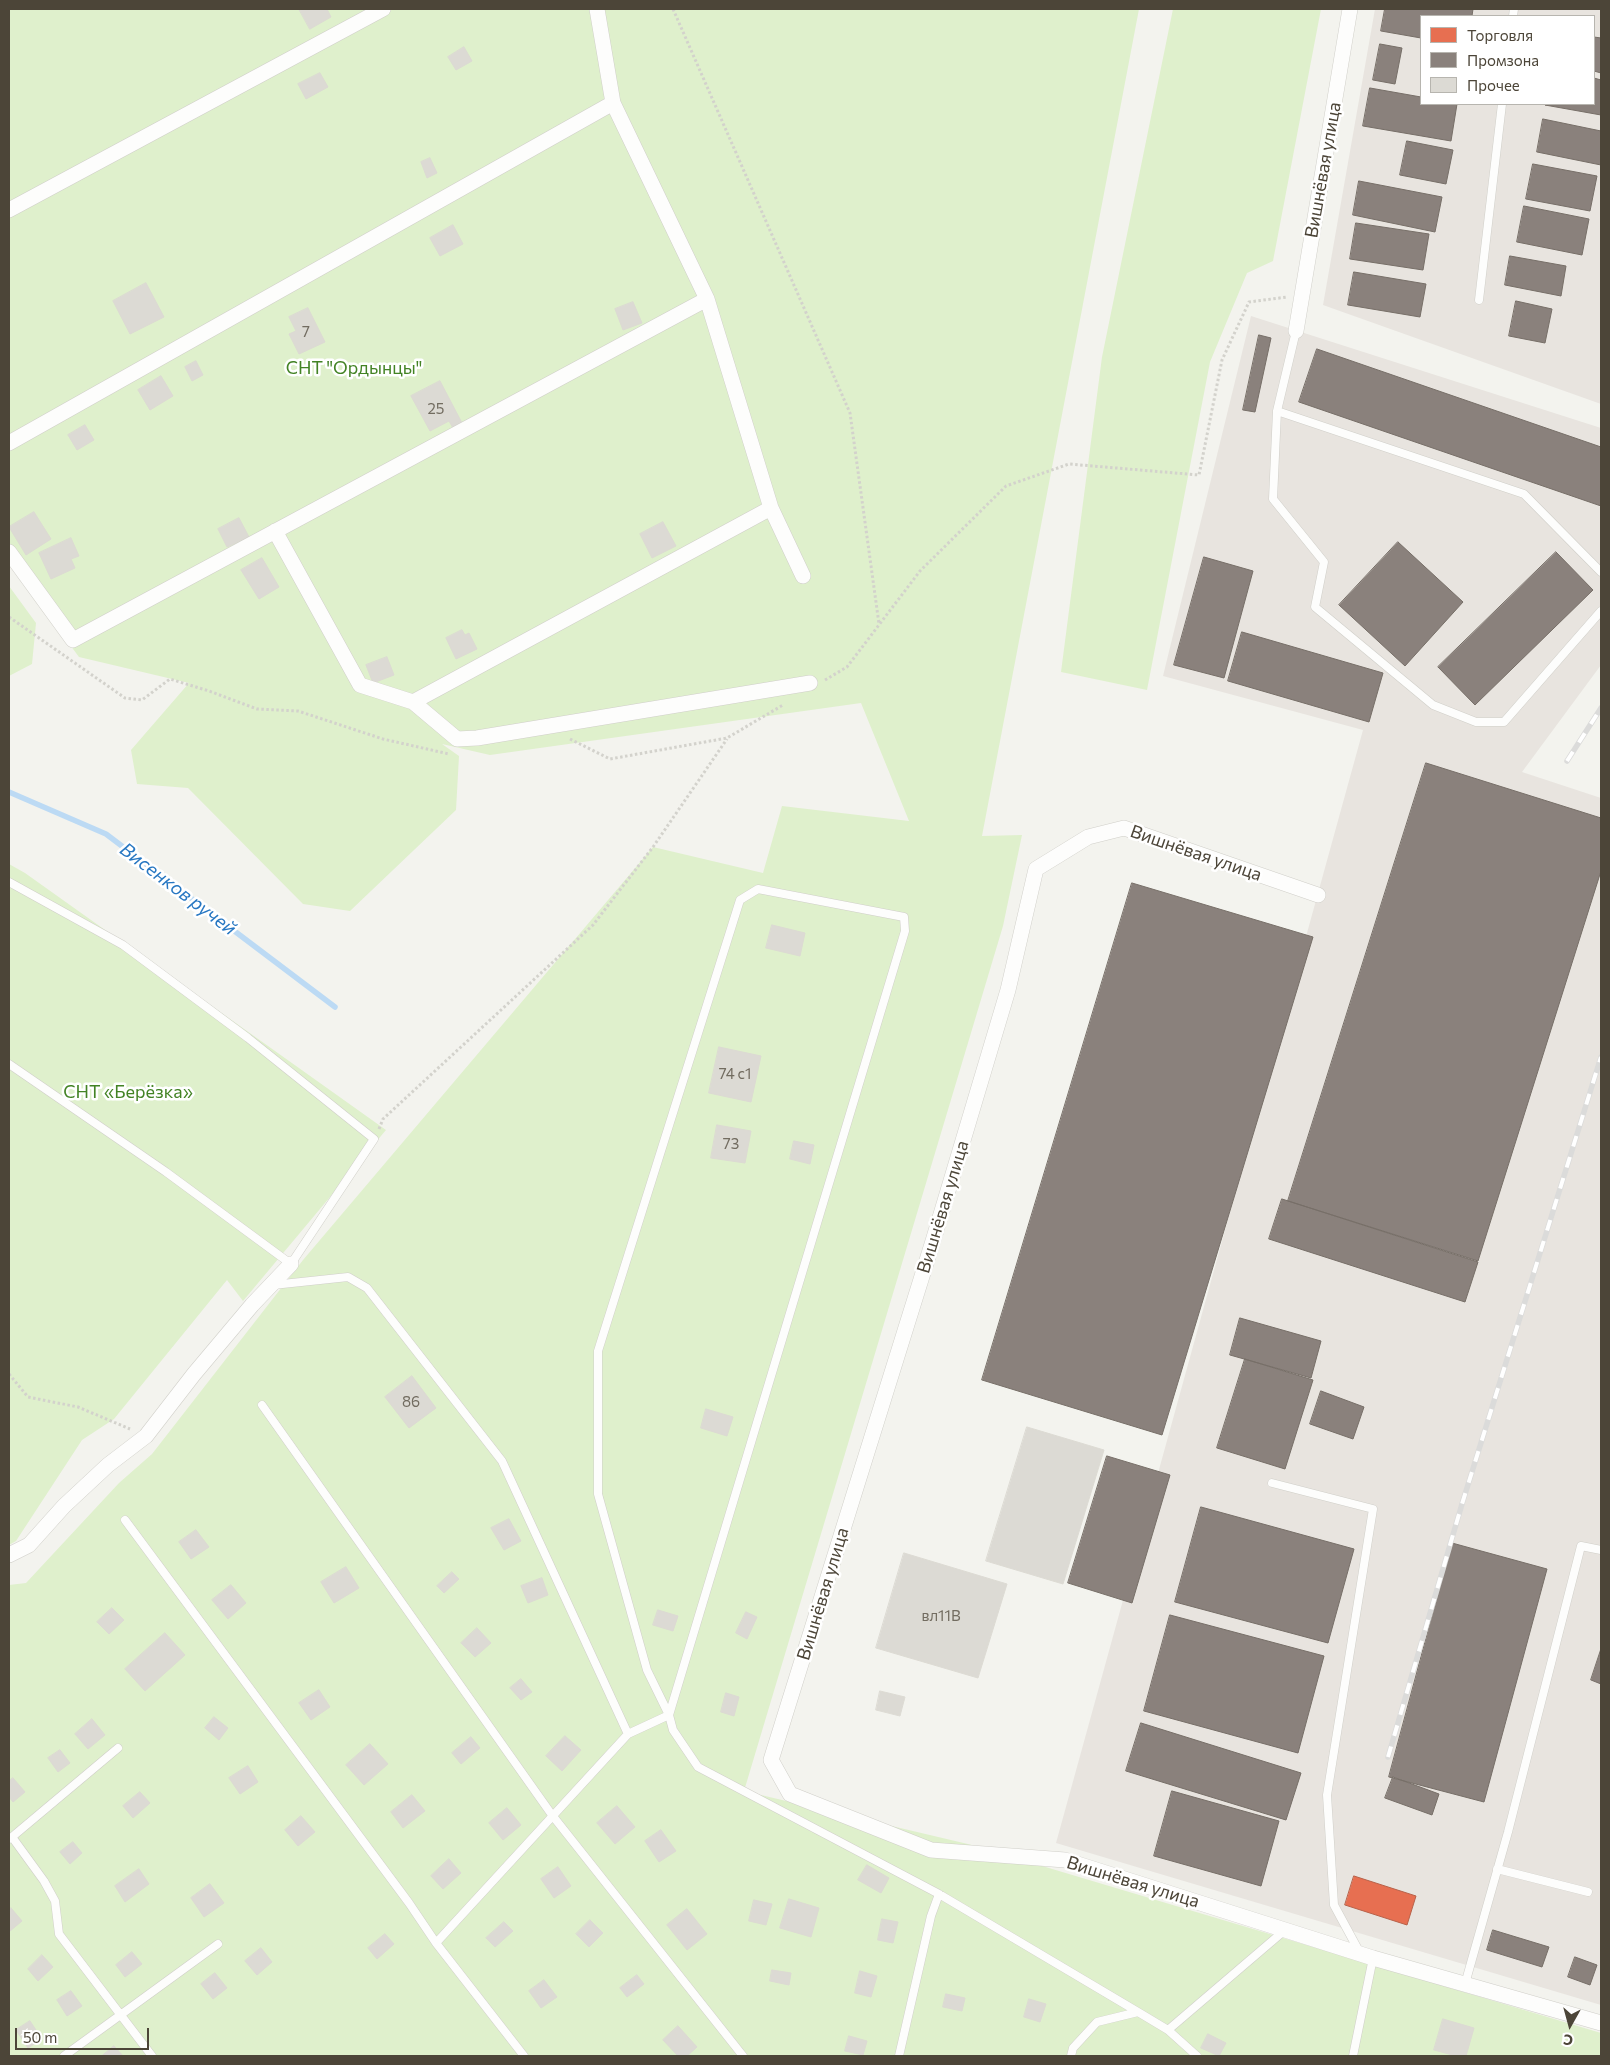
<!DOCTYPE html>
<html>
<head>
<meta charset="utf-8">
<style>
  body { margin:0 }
  #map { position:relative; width:1610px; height:2065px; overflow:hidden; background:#f3f3ee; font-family:Commissioner,sans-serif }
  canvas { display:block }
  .frame { position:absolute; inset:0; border:10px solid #4c4538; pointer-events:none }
  .legend { position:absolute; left:1420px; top:15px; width:175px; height:90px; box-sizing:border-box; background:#fff; border:1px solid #b7b5af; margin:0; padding:6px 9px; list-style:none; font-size:15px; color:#4c4538 }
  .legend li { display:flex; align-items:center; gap:10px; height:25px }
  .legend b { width:25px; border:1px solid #b7b5af }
  .north { position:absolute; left:1545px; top:2000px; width:50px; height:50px; -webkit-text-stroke:4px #fff; paint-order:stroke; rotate:187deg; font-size:14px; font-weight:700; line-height:20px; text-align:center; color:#4c4538 }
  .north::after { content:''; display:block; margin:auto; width:18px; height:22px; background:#4c4538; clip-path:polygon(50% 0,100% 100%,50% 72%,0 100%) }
  .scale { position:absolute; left:15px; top:2028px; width:134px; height:22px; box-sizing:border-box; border:2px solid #4c4538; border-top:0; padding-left:6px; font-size:15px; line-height:18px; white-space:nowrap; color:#4c4538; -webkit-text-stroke:4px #fff; paint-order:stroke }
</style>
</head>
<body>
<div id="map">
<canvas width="1610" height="2065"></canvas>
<div class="frame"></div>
<ul class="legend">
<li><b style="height:14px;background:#e76f51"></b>Торговля</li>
<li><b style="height:14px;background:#8a817c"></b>Промзона</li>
<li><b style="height:14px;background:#dcdad4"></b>Прочее</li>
</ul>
<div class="north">С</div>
<div class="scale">50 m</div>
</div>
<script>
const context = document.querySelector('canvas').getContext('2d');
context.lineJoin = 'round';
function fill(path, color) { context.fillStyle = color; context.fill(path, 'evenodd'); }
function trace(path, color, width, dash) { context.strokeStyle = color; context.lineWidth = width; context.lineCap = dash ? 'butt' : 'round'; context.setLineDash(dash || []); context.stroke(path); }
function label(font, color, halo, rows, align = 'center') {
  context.font = font + ' Commissioner,sans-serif'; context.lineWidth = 5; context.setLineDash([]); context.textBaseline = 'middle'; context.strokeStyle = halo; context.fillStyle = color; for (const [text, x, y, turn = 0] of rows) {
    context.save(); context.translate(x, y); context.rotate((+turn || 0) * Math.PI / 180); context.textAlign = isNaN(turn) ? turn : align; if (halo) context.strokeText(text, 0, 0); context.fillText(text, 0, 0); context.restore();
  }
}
fill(new Path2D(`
  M1375 9H1601V404L1323 305ZM1421 16H1594V104H1421Z
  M1251 316 1601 428V665L1522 772 1601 798V2005L1056 1843 1363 730 1163 676Z`), '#e8e4df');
fill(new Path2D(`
  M9 9H1139L982 836 1022 835 1003 926 744 1791 972 1845 1601 2033V2056H9V1585L26 1583 119 1483 152 1454 303 1260 653 847 763 873 782 806 909 821 861 703 490 755 442 744 459 756 456 810 350 911 303 904 188 788 137 784 131 750 189 683 79 657 9 563Z
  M1173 9H1321L1273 261 1247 273 1210 362 1147 690 1061 672 1102 357Z
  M9 586 36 623 32 664 9 676Z
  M9 864 25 873 386 1130 243 1301 227 1280 114 1419 82 1440 16 1541 9 1545Z`), '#dff0cc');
const shops = new Path2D(`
  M1354 1876 1416 1896 1407 1925 1345 1905Z`);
fill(shops, '#e76f51');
trace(shops, '#b8624a', 1);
const industry = new Path2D(`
  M1385 9H1473L1472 16H1421V38L1381 31Z
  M1594 37 1601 38V73L1594 71Z
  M1380 44 1402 48 1395 84 1373 80Z
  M1594 78 1601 80V115L1545 105 1594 104Z
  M1370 88 1421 97V104H1457L1451 141 1363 126Z
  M1543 119 1601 131V165L1537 152Z
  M1407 141 1453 150 1446 184 1400 175Z
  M1533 164 1597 176 1590 211 1526 199Z
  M1359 181 1442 197 1435 232 1353 215Z
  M1524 206 1589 219 1582 255 1517 242Z
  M1356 223 1429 234 1423 270 1350 259Z
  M1510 256 1566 266 1561 296 1505 285Z
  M1354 272 1426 284 1420 317 1348 305Z
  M1516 301 1552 309 1545 343 1509 336Z
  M1259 335 1271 338 1255 412 1243 410Z
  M1317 349 1601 447V506L1299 402Z
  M1398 542 1463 602 1405 666 1339 605Z
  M1556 552 1593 590 1475 705 1438 667Z
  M1204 557 1253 571 1224 678 1174 665Z
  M1242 632 1383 673 1369 722 1228 681Z
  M1426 763 1601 818V871L1478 1261 1288 1201Z
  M1132 883 1313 937 1162 1435 982 1380Z
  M1282 1199 1478 1262 1465 1302 1269 1239Z
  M1240 1318 1321 1341 1311 1378 1230 1355Z
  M1245 1359 1313 1380 1285 1469 1217 1448Z
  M1321 1391 1364 1407 1353 1439 1310 1424Z
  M1107 1456 1170 1475 1132 1603 1068 1583Z
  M1201 1507 1354 1549 1328 1643 1175 1602Z
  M1452 1543 1547 1569 1484 1802 1389 1777Z
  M1170 1615 1324 1656 1298 1753 1144 1711Z
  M1601 1649V1684L1591 1680Z
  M1141 1723 1301 1773 1286 1820 1126 1771Z
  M1393 1777 1439 1794 1432 1815 1385 1798Z
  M1172 1791 1279 1821 1261 1886 1154 1856Z
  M1493 1930 1549 1947 1542 1967 1487 1950Z
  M1575 1957 1597 1965 1590 1985 1568 1977Z`);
fill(industry, '#8a817c');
trace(industry, '#776f68', 1);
trace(new Path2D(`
  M9 792 106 834 335 1007`), '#bcdaf4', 5.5);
const building = new Path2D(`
  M299 9H327L331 17 310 29Z
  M464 47 472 61 456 70 448 57Z
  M320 73 328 87 306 99 298 84Z
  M430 158 437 173 427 178 421 162Z
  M453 225 463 244 440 256 430 238Z
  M146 283 164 317 130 334 113 301Z
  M633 302 642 323 623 330 615 309Z
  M308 308 325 342 299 354 289 334 296 331 289 317Z
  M196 361 203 375 192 381 185 367Z
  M161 376 173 396 150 410 138 390Z
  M440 381 462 423 453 428 449 421 430 431 411 396Z
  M85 425 94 440 77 450 68 435Z
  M34 512 51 539 26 555 9 527Z
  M239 518 249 537 227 547 218 529Z
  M663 522 676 546 652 558 640 534Z
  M71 538 79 556 71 559 75 568 51 579 39 553Z
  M262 558 279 587 259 599 241 570Z
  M462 630 465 635 469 633 477 649 456 659 446 638Z
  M387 657 394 675 373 683 366 665Z
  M772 925 805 933 800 956 766 948Z
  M719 1047 761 1056 751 1102 709 1093Z
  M717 1125 751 1131 745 1163 711 1158Z
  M794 1141 814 1145 810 1164 790 1159Z
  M412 1376 436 1408 409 1428 385 1397Z
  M706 1409 733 1417 727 1436 701 1428Z
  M1027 1427 1104 1450 1063 1584 986 1561Z
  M509 1519 521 1541 504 1550 491 1528Z
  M196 1530 209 1547 191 1559 179 1542Z
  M904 1553 1007 1584 978 1678 876 1648Z
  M346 1567 359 1588 334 1603 321 1582Z
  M452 1572 459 1579 444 1593 437 1586Z
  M542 1578 548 1595 528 1603 521 1586Z
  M231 1585 246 1603 228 1619 212 1600Z
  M112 1608 124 1620 109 1634 97 1622Z
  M658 1610 678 1616 673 1631 653 1625Z
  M746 1612 757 1617 747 1639 736 1633Z
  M477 1628 491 1643 475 1657 461 1643Z
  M165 1633 185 1655 145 1691 125 1669Z
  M521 1679 532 1692 521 1700 510 1688Z
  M319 1690 330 1707 311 1720 299 1703Z
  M880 1691 905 1697 900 1716 876 1710Z
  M726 1693 739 1697 734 1716 721 1712Z
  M214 1717 228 1728 219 1740 205 1728Z
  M92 1719 105 1735 88 1749 75 1734Z
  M565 1736 581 1750 562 1771 546 1756Z
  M471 1737 480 1748 461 1764 452 1753Z
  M370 1744 388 1764 364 1785 346 1765Z
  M60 1750 70 1763 58 1772 48 1758Z
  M248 1766 258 1782 240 1794 229 1778Z
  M13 1778 25 1792 13 1802 9 1797V1781Z
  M140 1792 150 1803 133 1818 123 1806Z
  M412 1795 425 1811 403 1828 391 1812Z
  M617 1806 635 1827 615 1844 597 1823Z
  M507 1808 521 1825 503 1840 489 1823Z
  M301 1816 315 1832 298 1846 285 1830Z
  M661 1830 676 1851 659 1862 645 1841Z
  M73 1842 82 1853 70 1864 60 1852Z
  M449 1859 461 1873 443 1889 431 1876Z
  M867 1865 889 1878 881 1893 858 1880Z
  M558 1867 571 1886 554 1898 541 1879Z
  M139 1869 149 1884 125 1902 115 1886Z
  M210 1884 224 1903 204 1917 191 1898Z
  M789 1899 819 1908 811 1937 780 1928Z
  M754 1900 772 1904 766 1925 749 1921Z
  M11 1908 22 1921 10 1931 9 1910Z
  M687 1909 707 1934 687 1950 667 1925Z
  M882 1919 898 1922 893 1943 878 1940Z
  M590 1920 603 1933 589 1947 576 1934Z
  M504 1922 513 1931 495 1947 486 1938Z
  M385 1934 394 1944 377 1959 368 1948Z
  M261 1948 272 1962 257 1975 245 1961Z
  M132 1952 142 1964 125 1977 116 1965Z
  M42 1955 53 1967 38 1981 28 1969Z
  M772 1970 791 1973 789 1985 770 1981Z
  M860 1971 877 1976 871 1997 855 1993Z
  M215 1973 227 1988 213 1999 201 1984Z
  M637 1975 644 1984 627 1997 620 1988Z
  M544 1980 557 1997 541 2008 529 1991Z
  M71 1991 82 2006 67 2016 57 2000Z
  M946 1994 965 1998 962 2011 943 2007Z
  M1029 1999 1046 2004 1040 2022 1024 2017Z
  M1443 2019 1474 2028 1466 2056H1456L1434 2050Z
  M30 2021 42 2039 28 2048 16 2030Z
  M678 2026 697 2047 687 2056H678L663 2040Z
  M1208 2034 1226 2043 1219 2056 1201 2048Z
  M849 2036 867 2041 863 2055 845 2051Z
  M114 2046 123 2056H102Z`);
fill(building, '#dcdad4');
trace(building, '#dcdad3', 1);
const lane = new Path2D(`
  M1513 16 1514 9
  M1479 300 1502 104
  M1296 331 1277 411 1273 499 1324 562 1315 607 1433 705 1476 722H1504L1601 611
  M1277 411 1524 494 1601 572
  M9 882 123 945 248 1038 374 1139 291 1264 166 1172 9 1064
  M273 1285 348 1277 367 1288 502 1461 628 1734 436 1943
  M262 1405 552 1815 743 2056
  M1272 1483 1373 1509 1327 1795 1334 1905 1360 1953
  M125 1520 409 1903 436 1943 524 2056
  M628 1734 669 1715 905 931 904 917 758 889 740 900 598 1351V1494L647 1670 669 1715 673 1730 698 1767 939 1894 1138 2012
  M12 1837 118 1748
  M9 1839 12 1837 44 1881 55 1901 59 1934 152 2056
  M1497 1869 1588 1892
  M1465 1984 1508 1832 1581 1546 1601 1550
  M1168 2030 1197 2056
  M64 2056 218 1944
  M899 2056 931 1916 939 1894
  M1071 2056 1073 2048 1097 2022 1138 2012 1168 2030 1285 1930
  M1353 2056 1373 1958`);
const street = new Path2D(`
  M597 9 613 103 707 299 771 508 803 576
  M9 210 383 9
  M1296 331 1350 9
  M9 443 613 103
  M275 531 360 685 413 702 771 508
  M9 552 73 640 707 299
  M413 702 457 739 477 738 810 683
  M1318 895 1124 828 1088 837 1036 869 1008 990 933 1241 771 1760 790 1794 931 1850 1065 1860 1373 1958 1601 2023
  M9 1555 29 1545 64 1506 108 1465 146 1436 194 1374 252 1305 291 1264`);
trace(lane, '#d0cfc9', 9);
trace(street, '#d0cfc9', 16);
trace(new Path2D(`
  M673 9 850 413 879 624
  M9 617 125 698 142 700 170 679 209 691 257 709 298 711 383 739 449 754
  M825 680 847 667 920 571 1006 486 1069 464 1199 475 1222 360 1249 302 1287 297
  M570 739 610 759 727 738 783 705
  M379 1129 383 1119 593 925 653 847 727 739
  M9 1374 28 1397 78 1407 130 1429`), '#d3d2cc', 3, [2.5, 2.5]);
trace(lane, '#fdfdfc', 8);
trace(street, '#fdfdfc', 15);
const rail = new Path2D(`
  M1567 761 1601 708
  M1388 1757 1462 1504 1601 1057`);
trace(rail, '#dbdbda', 5.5);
trace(rail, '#fff', 4, [11]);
label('15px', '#726c60', null, [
  ["7",306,332],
  ["25",436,409],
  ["74 с1",735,1074],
  ["73",731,1144],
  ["86",411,1402],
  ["вл11В",941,1616]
]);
label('18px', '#4c4538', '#fff', [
  ["Вишнёвая улица",1323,170,-80],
  ["Вишнёвая улица",1196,853,19],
  ["Вишнёвая улица",943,1207,-73],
  ["Вишнёвая улица",823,1594,-73],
  ["Вишнёвая улица",1133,1882,17]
]);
label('18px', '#438325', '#fff', [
  ["СНТ \"Ордынцы\"",354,368],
  ["СНТ «Берёзка»",128,1092]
]);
label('italic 19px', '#2777c2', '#fff', [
  ["Висенков ручей",178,889,37]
]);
</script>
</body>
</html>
